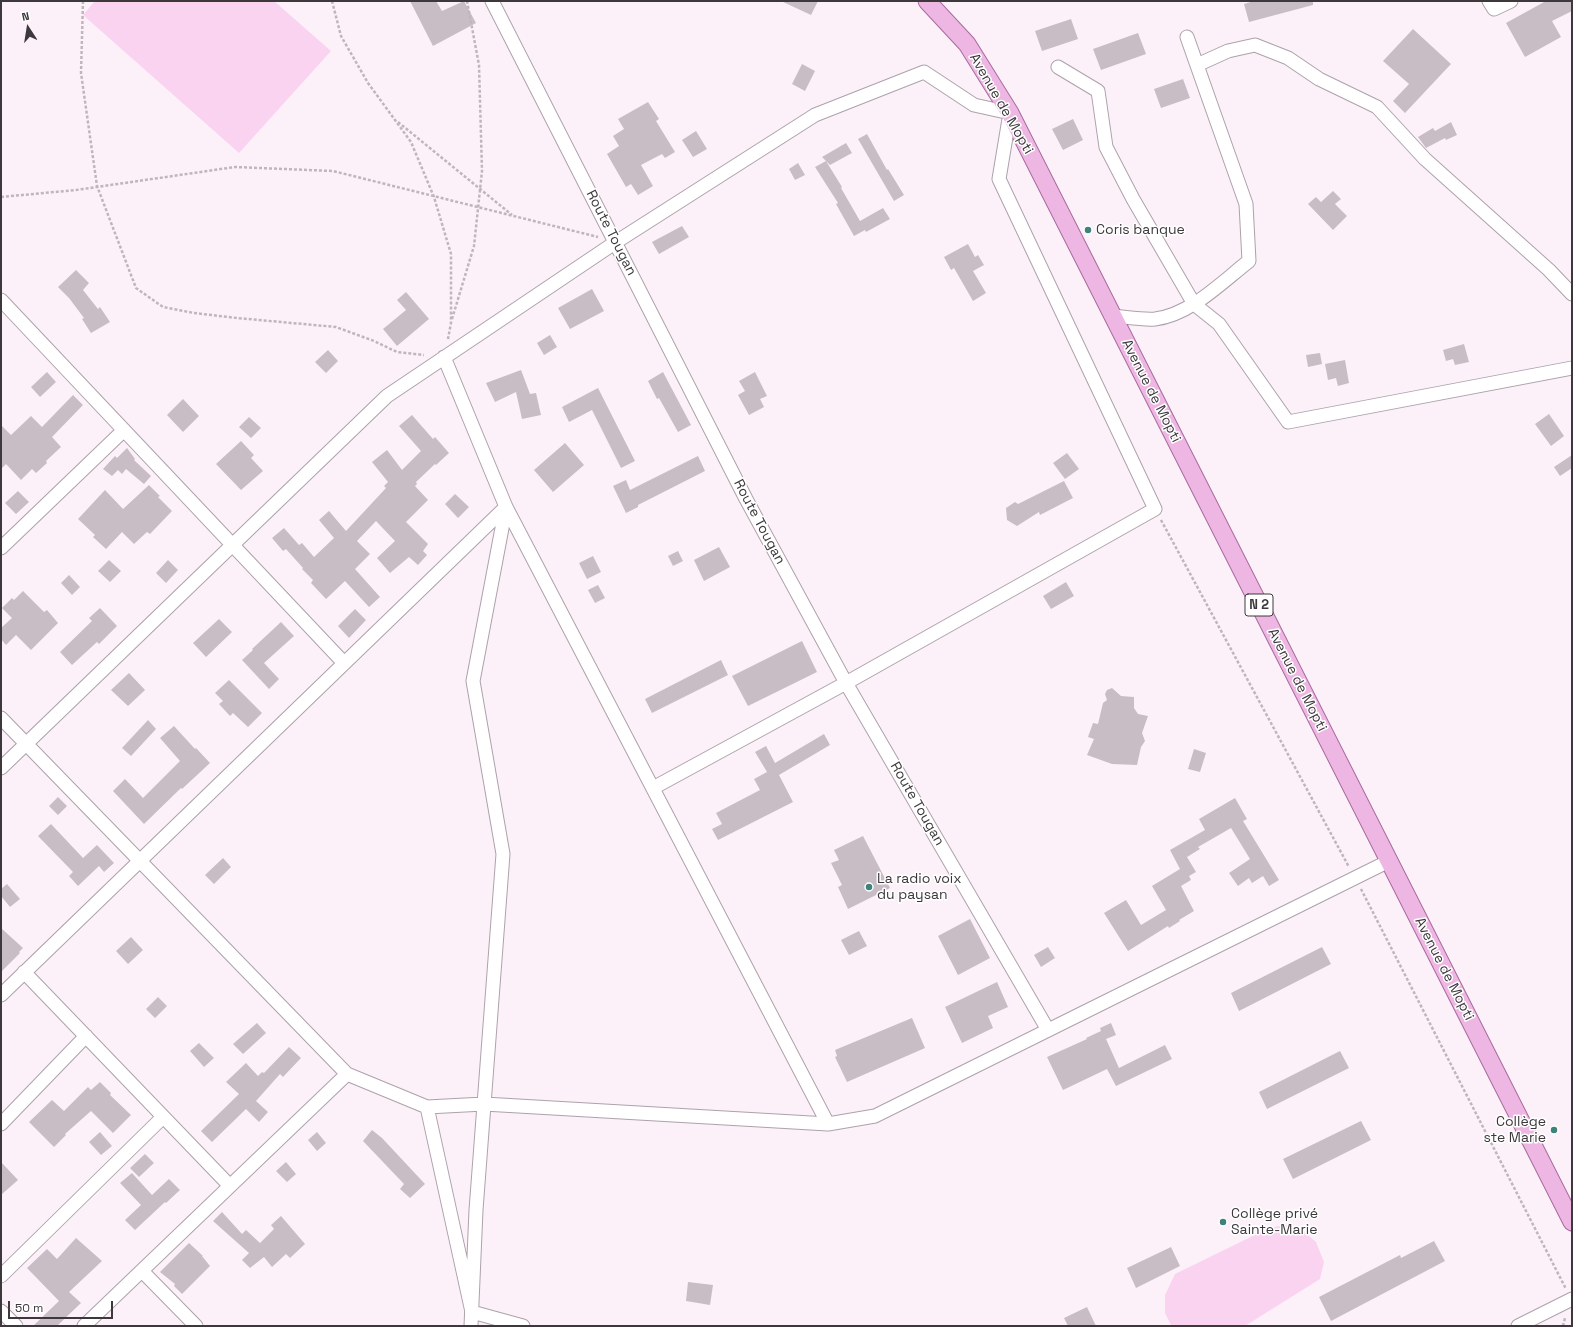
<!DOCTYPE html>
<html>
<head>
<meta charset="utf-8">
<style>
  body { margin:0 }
  #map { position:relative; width:1573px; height:1327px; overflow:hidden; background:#fcf1f9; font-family:"Space Grotesk",sans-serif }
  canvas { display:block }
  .frame { position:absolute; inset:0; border:2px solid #3c383b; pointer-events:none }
  .north { position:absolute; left:8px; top:8px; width:40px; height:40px; -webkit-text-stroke:3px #fff; paint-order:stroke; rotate:348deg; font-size:11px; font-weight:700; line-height:16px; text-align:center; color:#3c383b }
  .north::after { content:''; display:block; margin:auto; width:14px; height:18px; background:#3c383b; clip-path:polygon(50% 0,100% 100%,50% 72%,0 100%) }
  .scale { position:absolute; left:8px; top:1301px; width:105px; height:18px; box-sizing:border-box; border:2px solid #3c383b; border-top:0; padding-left:5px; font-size:12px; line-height:14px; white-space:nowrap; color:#3c383b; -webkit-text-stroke:3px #fff; paint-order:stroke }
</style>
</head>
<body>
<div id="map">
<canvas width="1573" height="1327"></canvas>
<div class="frame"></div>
<div class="north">N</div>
<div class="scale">50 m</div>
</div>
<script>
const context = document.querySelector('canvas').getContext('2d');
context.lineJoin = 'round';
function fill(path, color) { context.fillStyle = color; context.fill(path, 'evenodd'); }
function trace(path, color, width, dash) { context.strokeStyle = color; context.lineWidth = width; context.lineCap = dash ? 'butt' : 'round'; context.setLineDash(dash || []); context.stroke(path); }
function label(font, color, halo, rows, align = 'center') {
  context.font = font + ' "Space Grotesk",sans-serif'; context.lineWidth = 3; context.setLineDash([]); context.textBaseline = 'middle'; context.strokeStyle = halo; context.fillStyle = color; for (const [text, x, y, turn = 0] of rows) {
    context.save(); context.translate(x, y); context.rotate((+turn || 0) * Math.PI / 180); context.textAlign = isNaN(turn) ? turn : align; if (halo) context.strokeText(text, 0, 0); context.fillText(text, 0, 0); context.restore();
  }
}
fill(new Path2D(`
  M95 1H274L331 51 239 153 83 15Z
  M1286 1225 1303 1231 1316 1242 1324 1262 1320 1279 1245 1326 1171 1325 1165 1313V1295L1175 1274 1269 1228Z`), '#fad3f1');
fill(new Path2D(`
  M410 1H436L442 11 464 1 476 23 433 46Z
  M781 1H818L811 15Z
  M1254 1H1313V5L1249 22 1244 4Z
  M1546 1H1572V11L1552 21 1561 37 1525 57 1506 23Z
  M1071 19 1078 39 1042 51 1035 31Z
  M1413 29 1451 64 1405 113 1393 101 1409 84 1383 61Z
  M1138 33 1146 54 1101 70 1093 49Z
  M802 64 815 71 805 91 792 84Z
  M1183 79 1190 98 1161 108 1154 89Z
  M648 102 659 119 656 121 675 152 665 158 662 154 641 165 653 186 638 195 631 184 626 187 607 154 619 146 613 136 624 129 618 119Z
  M1073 119 1083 140 1063 150 1052 129Z
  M1451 122 1457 135 1446 140 1445 138 1426 148 1418 137 1433 128 1435 131Z
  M696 131 707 149 693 157 682 140Z
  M867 134 887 170 888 169 904 195 894 201 858 139Z
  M846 143 852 153 830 165 826 161 842 187 841 188 860 221 883 208 890 219 866 232 865 230 854 236 836 204 838 203 815 167 826 161 822 157Z
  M798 163 805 175 795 180 789 169Z
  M1333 191 1341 199 1335 204 1347 216 1333 230 1308 204 1316 197 1321 202Z
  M682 226 689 237 659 254 652 242Z
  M968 244 975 257 978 255 984 265 973 271 986 293 973 301 954 268 951 270 944 257Z
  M76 270 89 283 83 290 98 309 100 307 110 322 91 333 82 319 84 318 69 298 58 287Z
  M592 289 604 311 570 329 558 308Z
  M406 292 429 319 397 346 383 329 406 310 397 300Z
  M550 335 557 347 544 355 537 343Z
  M1464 344 1469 362 1455 365 1453 359 1446 361 1443 350Z
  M328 350 338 361 326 373 315 362Z
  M1320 353 1322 364 1308 367 1306 355Z
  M1345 360 1349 383 1338 386 1336 378 1328 380 1325 364Z
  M521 370 530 394 536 393 541 415 522 419 516 392 495 402 486 383Z
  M47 372 56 382 40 397 31 387Z
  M663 372 691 425 678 432 659 398 657 399 648 381Z
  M755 372 767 396 760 399 764 407 749 415 738 395 745 391 739 381Z
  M598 388 635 461 621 468 592 410 569 422 562 407Z
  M73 395 83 405 52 437 61 447 46 461 47 463 36 473 32 469 21 480 6 464 1 469V425L11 435 31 416 42 427Z
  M183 399 199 416 183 432 167 415Z
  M1549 414 1564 436 1551 446 1535 424Z
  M412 415 433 439 435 437 449 453 436 465 435 464 416 482 417 484 415 486 428 500 406 522 428 544 423 551 427 555 418 565 409 557 390 573 377 558 395 541 376 521 357 541 370 554 355 569 380 597 369 607 345 581 326 599 311 583 313 580 302 569 303 568 286 549 283 551 272 538 284 528 299 545 302 543 314 557 334 538 319 520 329 511 346 531 386 488 384 486 388 482 372 462 387 450 402 470 421 451 399 426Z
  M249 417 261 428 251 438 239 427Z
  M241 441 254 455 251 458 263 471 241 490 216 464Z
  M565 443 584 465 553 492 534 470Z
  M127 448 135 459 134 460 151 476 144 484 126 469 122 474 118 470 112 476 103 469 115 456 117 458Z
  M1067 453 1079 469 1065 479 1053 463Z
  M1572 455V468L1560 476 1554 467Z
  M698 456 705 471 638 505V507L626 513 613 486 626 480 630 490Z
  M1064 481 1073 498 1040 515 1039 512 1017 526 1007 520 1006 508 1015 502 1018 504Z
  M149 485 160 496 158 497 172 511 150 534 147 532 134 544 122 532 106 549 93 537 95 535 78 519 105 490 123 509Z
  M18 491 29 502 16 514 5 503Z
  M455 494 469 507 458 518 445 504Z
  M719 547 730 567 704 581 694 560Z
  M678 551 683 561 673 566 668 556Z
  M593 556 601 572 587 579 579 563Z
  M109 560 121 571 110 582 98 571Z
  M168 560 178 570 166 583 156 573Z
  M69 575 80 587 72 595 61 583Z
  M1066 582 1074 596 1051 609 1043 596Z
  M598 585 605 598 595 603 588 590Z
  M23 591 44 612 47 610 58 623 31 650 16 635 6 645 1 639V628L12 618 2 608 12 598 14 600Z
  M100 608 117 626 99 644 97 642 72 665 60 652 92 621 89 618Z
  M355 609 366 620 349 638 338 626Z
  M219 619 232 632 206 657 193 643Z
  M281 622 294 636 264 663 279 679 269 689 242 660 253 650 252 649Z
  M802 641 817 672 748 706 732 676Z
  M721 660 728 675 652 713 645 699Z
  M129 673 145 690 128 706 111 690Z
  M229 680 262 713 248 727 233 713 230 716 219 704 223 701 215 693Z
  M1112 688 1121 696 1134 697V708L1138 714 1148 716 1142 733 1145 741 1141 747 1137 765 1112 764 1087 755 1094 739 1088 737 1093 723 1098 724 1103 703 1107 700 1105 694 1107 690Z
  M148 720 156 729 131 756 122 748Z
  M174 726 195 749 196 748 210 763 182 789 181 788 144 824 113 791 125 779 143 798 180 761 160 738Z
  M824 734 830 745 779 775 793 802 718 840 712 829 722 824 716 813 760 790 754 779 767 772 755 752 766 746 775 763Z
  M1194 749 1206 753 1200 772 1188 769Z
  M58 797 67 806 58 815 49 806Z
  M1235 798 1247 819 1243 821 1279 880 1269 886 1263 876 1252 883 1249 878 1238 886 1229 873 1250 859 1231 828 1198 847 1200 849 1187 857 1196 872 1189 876 1191 880 1181 886 1194 911 1179 920 1180 921 1169 928 1168 926 1128 951 1104 913 1126 900 1141 925 1166 910 1152 886 1180 869 1170 850 1205 830 1199 819Z
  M51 824 83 858 97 845 114 863 104 872 99 866 78 886 69 876 73 872 38 836Z
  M863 836 890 888 848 909 838 887 842 885 831 863 839 860 834 850Z
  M223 858 231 867 214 884 205 875Z
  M7 884 20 899 10 907 1 896V889Z
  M970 919 990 958 958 975 938 936Z
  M1 928 23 948 19 952 20 953 1 972Z
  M859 931 867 946 849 955 841 940Z
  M131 937 143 950 128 964 116 951Z
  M1048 947 1055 958 1041 967 1034 955Z
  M1322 947 1331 964 1239 1011 1231 993Z
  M997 982 1008 1007 988 1016 993 1028 962 1043 945 1007Z
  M158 997 167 1006 155 1018 146 1009Z
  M912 1018 925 1048 847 1082 835 1057 837 1056 835 1050Z
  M257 1023 266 1033 243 1054 233 1044Z
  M1111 1023 1116 1035 1106 1039 1119 1068 1165 1045 1172 1059 1116 1086 1107 1069 1063 1090 1047 1057 1087 1039 1086 1038 1101 1031 1100 1028Z
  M199 1043 214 1058 204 1067 190 1051Z
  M289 1047 301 1058 283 1077 280 1074 256 1101 268 1112 259 1122 246 1109 212 1142 201 1131 239 1094 226 1082 246 1063 258 1076 262 1072 264 1073Z
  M1340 1051 1349 1068 1267 1109 1259 1092Z
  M100 1082 111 1093 110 1095 131 1115 113 1133 91 1111 65 1134 66 1135 54 1147 29 1122 52 1100 64 1111 88 1087 91 1090Z
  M1361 1121 1371 1140 1293 1179 1283 1159Z
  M372 1130 382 1138 425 1184 410 1198 400 1189 404 1184 363 1141Z
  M100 1132 112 1146 101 1155 89 1142Z
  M317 1132 326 1143 317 1151 308 1140Z
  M145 1154 154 1163 139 1177 130 1168Z
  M1 1162 18 1180 1 1195Z
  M286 1162 296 1174 287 1182 276 1171Z
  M132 1173 152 1195 169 1179 180 1190 166 1203 165 1202 135 1230 125 1220 141 1205 120 1183Z
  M222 1212 242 1234 246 1230 260 1243 274 1229 271 1225 281 1216 305 1244 290 1258 286 1254 272 1267 264 1257 250 1268 242 1260 249 1253 213 1221Z
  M76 1238 102 1261 69 1292 81 1303 57 1326H33L59 1301 27 1268 47 1249 57 1259Z
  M1434 1241 1445 1261 1331 1321 1319 1297 1400 1255 1401 1258Z
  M189 1243 203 1256H202L210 1266 182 1294 174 1286 175 1284 160 1272Z
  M1171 1247 1180 1266 1136 1288 1127 1268Z
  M688 1282 713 1285 710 1305 686 1301Z
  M1087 1307 1096 1326H1068L1064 1318Z`), '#c8bdc5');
const minor = new Path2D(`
  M492 1 746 499 846 683 1048 1030
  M1489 1 1494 9 1511 1
  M1197 65 1228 51 1255 45 1288 58 1319 79 1377 107 1425 159 1549 270 1572 294
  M1058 67 1098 91 1106 147 1133 199 1194 304 1219 324 1288 422 1572 368
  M1 300 344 663
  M1112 316C1126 317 1142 320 1155 319 1190 315 1222 282 1249 261L1246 204 1187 37
  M444 357 506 507 828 1124
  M1 548 124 430
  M1 718 347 1074 427 1107 472 1312 523 1326
  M1 768 387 396 616 242 815 115 924 72 974 105 1010 113 999 179 1155 509 846 683 653 788
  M24 972 230 1186
  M1 995 506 507 473 681 503 854 476 1210 471 1326
  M427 1107 484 1104 828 1124 875 1116 1389 861
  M1 1124 86 1036
  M142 1271 196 1326
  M1 1276 163 1117
  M1 1311 16 1326
  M84 1326 347 1074
  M1518 1326 1572 1299`);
const major = new Path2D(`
  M927 1 967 44 1010 113 1572 1222`);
trace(minor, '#ada2aa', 15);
trace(major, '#a86b9c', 19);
trace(new Path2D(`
  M83 1 81 73 97 186 136 288 163 307 194 313 237 318 336 327 374 341 397 352 424 355
  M332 1 341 36 368 83 411 142 434 197 451 254V323L448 339
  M398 122 512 215
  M1 197 76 190 235 167 333 171 598 237
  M452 319 474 246 482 171 479 65 467 1
  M1161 520 1349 867
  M1361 889 1566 1289
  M1563 1326 1565 1318`), '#bfb6bc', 2.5, [3, 2]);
trace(minor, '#fff', 13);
trace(major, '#eeb6e3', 17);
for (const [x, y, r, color] of [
  [1088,230,4,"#3d837b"],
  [869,887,4,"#3d837b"],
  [1554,1130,4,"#3d837b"],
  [1223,1222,4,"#3d837b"]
]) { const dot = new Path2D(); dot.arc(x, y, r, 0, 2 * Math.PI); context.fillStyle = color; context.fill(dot); trace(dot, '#fff', 1.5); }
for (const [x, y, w] of [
  [1259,605,28]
]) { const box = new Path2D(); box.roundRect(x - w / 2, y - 11, w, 22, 3); context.fillStyle = '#fff'; context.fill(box); trace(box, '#3c383b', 1); }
label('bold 13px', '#3c383b', null, [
  ["N 2",1259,605]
]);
label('14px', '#3c383b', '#fff', [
  ["Avenue de Mopti",1001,104,60],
  ["Route Tougan",611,233,63],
  ["Avenue de Mopti",1151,391,63],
  ["Route Tougan",759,522,62],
  ["Avenue de Mopti",1297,680,63],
  ["Route Tougan",917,804,60],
  ["Avenue de Mopti",1444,969,63]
]);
label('14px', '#3c383b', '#fff', [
  ["Coris banque",1096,230],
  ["La radio voix",877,879],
  ["du paysan",877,895],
  ["Collège",1546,1122,"right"],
  ["ste Marie",1546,1138,"right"],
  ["Collège privé",1231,1214],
  ["Sainte-Marie",1231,1230]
], 'left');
</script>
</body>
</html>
